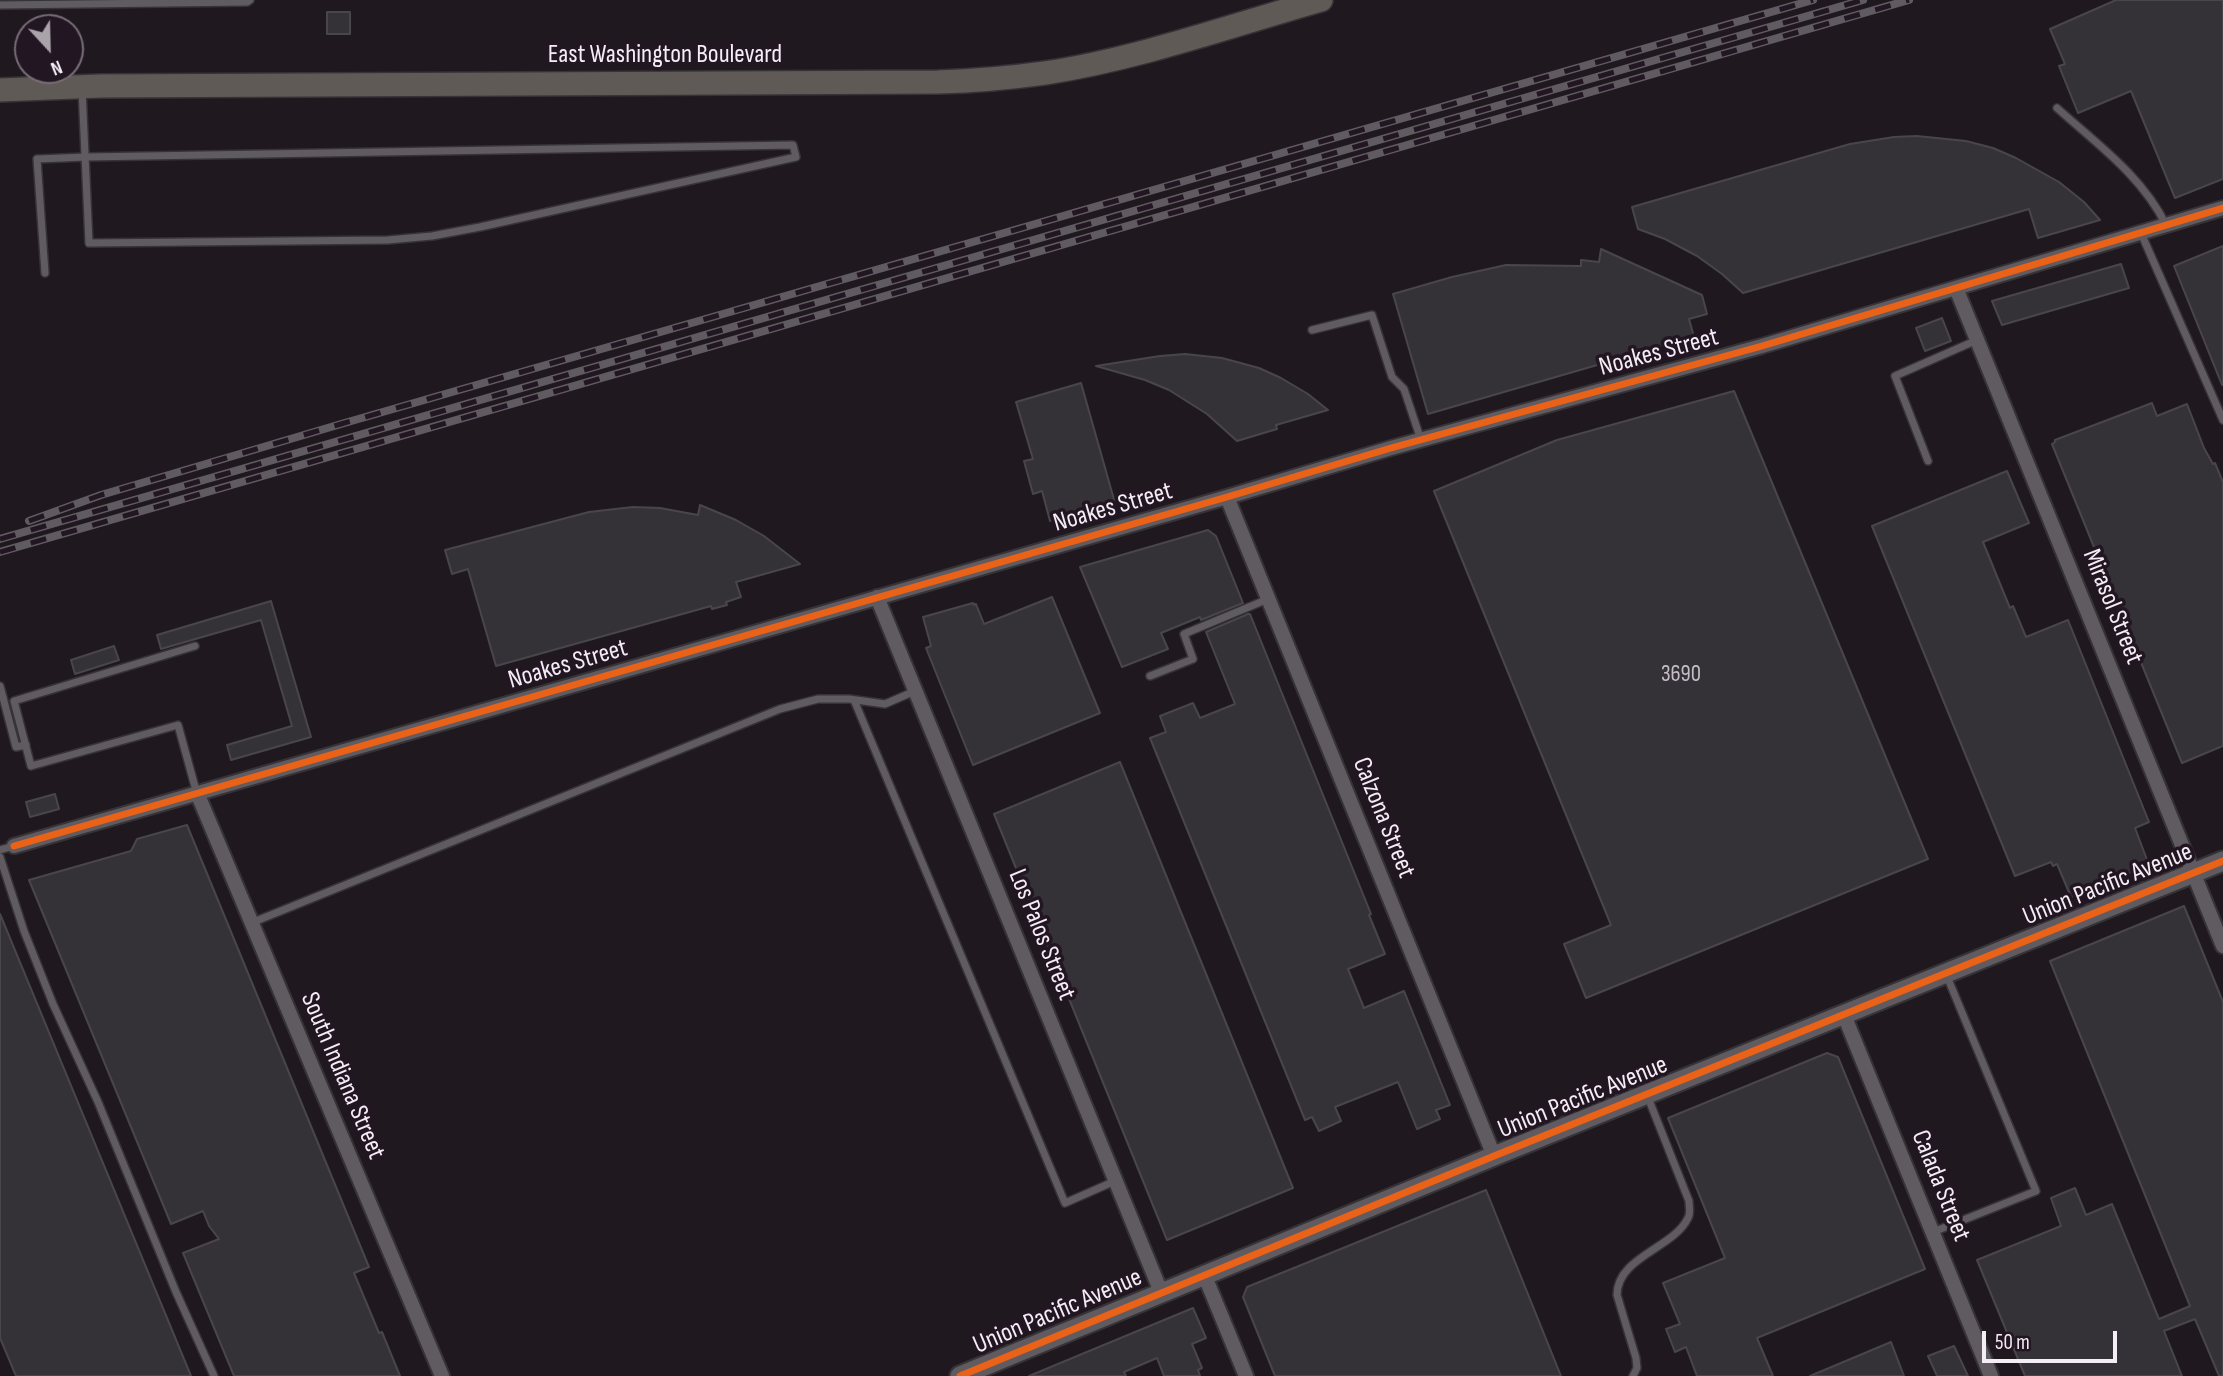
<!DOCTYPE html>
<html>
<head>
<meta charset="utf-8">
<style>
  body { margin:0 }
  #map { position:relative; width:2223px; height:1376px; overflow:hidden; background:#1f191f; font-family:"Sofia Sans Condensed",sans-serif }
  canvas { display:block }
  .north { position:absolute; left:14px; top:14px; width:70px; height:70px; box-sizing:border-box; background:#221622; border:2px solid #766c76; border-radius:50%; rotate:158deg; font-size:19px; font-weight:700; line-height:28px; text-align:center; color:#f5edf5 }
  .north::after { content:''; display:block; margin:auto; width:24px; height:32px; background:#aaa3aa; clip-path:polygon(50% 0,100% 100%,50% 72%,0 100%) }
  .scale { position:absolute; left:1982px; top:1331px; width:135px; height:32px; box-sizing:border-box; border:4px solid #f5edf5; border-top:0; padding-left:9px; font-size:21px; line-height:24px; white-space:nowrap; color:#f5edf5; -webkit-text-stroke:5px #221622; paint-order:stroke }
</style>
</head>
<body>
<div id="map">
<canvas width="2223" height="1376"></canvas>
<div class="north">N</div>
<div class="scale">50 m</div>
</div>
<script>
const context = document.querySelector('canvas').getContext('2d');
context.lineJoin = 'round';
function fill(path, color) { context.fillStyle = color; context.fill(path, 'evenodd'); }
function trace(path, color, width, dash) { context.strokeStyle = color; context.lineWidth = width; context.lineCap = dash ? 'butt' : 'round'; context.setLineDash(dash || []); context.stroke(path); }
function label(font, color, halo, rows, align = 'center') {
  context.font = font + ' "Sofia Sans Condensed",sans-serif'; context.lineWidth = 7; context.setLineDash([]); context.textBaseline = 'middle'; context.strokeStyle = halo; context.fillStyle = color; for (const [text, x, y, turn = 0] of rows) {
    context.save(); context.translate(x, y); context.rotate((+turn || 0) * Math.PI / 180); context.textAlign = isNaN(turn) ? turn : align; if (halo) context.strokeText(text, 0, 0); context.fillText(text, 0, 0); context.restore();
  }
}
const building = new Path2D(`
  M2116 0H2223V179L2175 198 2131 91 2078 113 2059 66 2065 64 2050 29Z
  M327 12H350V34H327Z
  M1917 136 1966 141 1993 148 2016 158 2059 182 2084 202 2100 220 2038 238 2029 209 1743 293 1722 274 1697 256 1665 239 1638 229 1632 207 1850 144 1894 137Z
  M2223 246V385H2222L2174 266Z
  M1601 249 1702 295 1707 314 1689 319 1694 337 1428 414 1393 294 1452 277 1506 265 1581 266V260L1599 262Z
  M2121 264 2129 288 2002 325 1992 301Z
  M1942 318 1951 341 1925 351 1916 328Z
  M1185 354 1222 358 1259 368 1281 378 1308 394 1328 410 1276 425 1277 429 1237 441 1207 414 1169 390 1145 380 1096 366 1160 356Z
  M1081 383 1115 503 1050 521 1042 491 1033 494 1024 461 1033 459 1016 402Z
  M1734 391 1928 859 1586 998 1564 944 1611 925 1434 491 1557 440Z
  M2152 403 2157 416 2187 404 2204 448 2213 464 2215 463 2223 482V746L2182 763 2052 444 2055 442V440Z
  M2007 471 2029 523 1983 542 2010 608 2013 606 2026 637 2068 620 2149 822 2135 828 2149 865 2071 897 2057 864 2053 866 2051 862 2015 876 1872 526Z
  M700 505 736 520 764 536 800 564 736 582 741 597 726 602 727 605 712 609 711 606 496 666 468 569 452 574 445 550 589 512 633 507 660 508 698 515Z
  M1208 530 1216 536 1243 603 1201 620 1200 617 1161 633 1168 649 1122 667 1080 567Z
  M1052 597 1100 713 973 765 926 648 931 646 923 617 973 603 974 605 976 604 984 624Z
  M271 601 311 737 231 760 227 745 292 726 261 620 161 649 157 635Z
  M1248 614H1250L1371 914 1369 915 1385 954 1348 969 1364 1008 1404 991 1450 1105 1436 1110 1440 1119 1417 1129 1398 1082 1335 1107 1341 1121 1319 1131 1312 1117 1305 1120 1150 738 1166 732 1160 716 1193 703 1200 718 1235 704 1206 632Z
  M114 646 119 660 75 674 71 660Z
  M1120 762 1293 1188 1167 1240 994 814Z
  M55 794 59 809 30 817 26 802Z
  M187 825 369 1267 354 1273 379 1333 382 1332 400 1376H234L183 1253 219 1239 209 1226 203 1211 171 1224 29 880 131 851 137 839Z
  M2184 906 2223 1002V1376H2219L2195 1319 2164 1331 2182 1376H2025L1977 1260 2061 1226 2051 1198 2075 1188 2086 1215 2112 1204 2159 1319 2190 1306 2050 961Z
  M0 914 191 1376H16L0 1338Z
  M1827 1053 1838 1057 1925 1269 1757 1338 1773 1376H1697L1686 1347 1675 1352 1666 1329 1680 1324 1663 1283 1725 1258 1668 1118Z
  M1486 1190 1561 1376H1275L1243 1297 1247 1287Z
  M1193 1308 1206 1338 1192 1344 1202 1368 1198 1370 1200 1376H1164L1157 1358 1124 1372 1126 1376H1029Z
  M1891 1342 1904 1376H1810Z
  M1954 1346 1968 1376H1937L1928 1356Z`);
fill(building, '#353237');
trace(building, '#48464b', 2);
const lane = new Path2D(`
  M0 5 247 2 250 0
  M2057 108C2097 144 2142 176 2166 225
  M2141 233 2223 420
  M45 273 37 159 86 157 793 145 796 157 480 227 432 236 388 240 89 243 82 89
  M1312 330 1372 315 1392 377 1404 389 1421 440
  M1928 461 1895 376 1977 340
  M195 646 14 701 31 766 178 725 197 794
  M1150 676 1193 659 1184 634 1268 599
  M0 686 16 747 26 745
  M854 700 1065 1203 1115 1181
  M0 850 14 846
  M0 857 24 931 53 1004 98 1102 176 1292 214 1376
  M251 923 780 709 818 699H849L885 704 915 691
  M1933 1232 2036 1191 1946 974
  M1633 1376 1637 1368 1636 1358 1617 1295C1617 1257 1674 1248 1688 1218 1691 1213 1689 1207 1689 1201L1647 1095`);
const street = new Path2D(`
  M1956 288 2223 946
  M1227 497 1494 1156
  M877 597 1161 1292
  M198 795 442 1376
  M14 846 1227 497 1391 448 1762 346 2223 208
  M1844 1015 1991 1376
  M1204 1274 1246 1376`);
const secondary = new Path2D(`
  M960 1376 1494 1156 2223 861`);
const primary = new Path2D(`
  M0 90 100 86 938 82C974 81 1009 78 1045 73 1137 59 1230 26 1321 0`);
trace(lane, '#363336', 10);
trace(street, '#363336', 18);
trace(secondary, '#363336', 23);
trace(primary, '#363336', 26);
trace(lane, '#605b60', 7);
trace(street, '#605b60', 14);
trace(secondary, '#605b60', 19);
trace(primary, '#605a57', 23);
const rail = new Path2D(`
  M29 521 101 495 341 424 1813 0
  M0 539 1863 0
  M0 552 1909 0`);
trace(rail, '#605b60', 8);
trace(rail, '#221622', 5, [16]);
trace(new Path2D(`
  M14 846 1227 497 1391 448 1762 346 2223 208
  M960 1376 1494 1156 2223 861`), '#ea6118', 7);
label('23px', '#c5bec6', null, [
  ["3690",1681,675]
]);
label('26px', '#f5edf5', '#221622', [
  ["East Washington Boulevard",665,55],
  ["Noakes Street",1659,353,-15],
  ["Noakes Street",1113,508,-16],
  ["Mirasol Street",2112,607,68],
  ["Noakes Street",568,665,-16],
  ["Calzona Street",1383,818,68],
  ["Union Pacific Avenue",2108,885,-22],
  ["Los Palos Street",1041,935,68],
  ["South Indiana Street",342,1076,67],
  ["Union Pacific Avenue",1583,1098,-22],
  ["Calada Street",1940,1186,68],
  ["Union Pacific Avenue",1058,1312,-23]
]);
</script>
</body>
</html>
